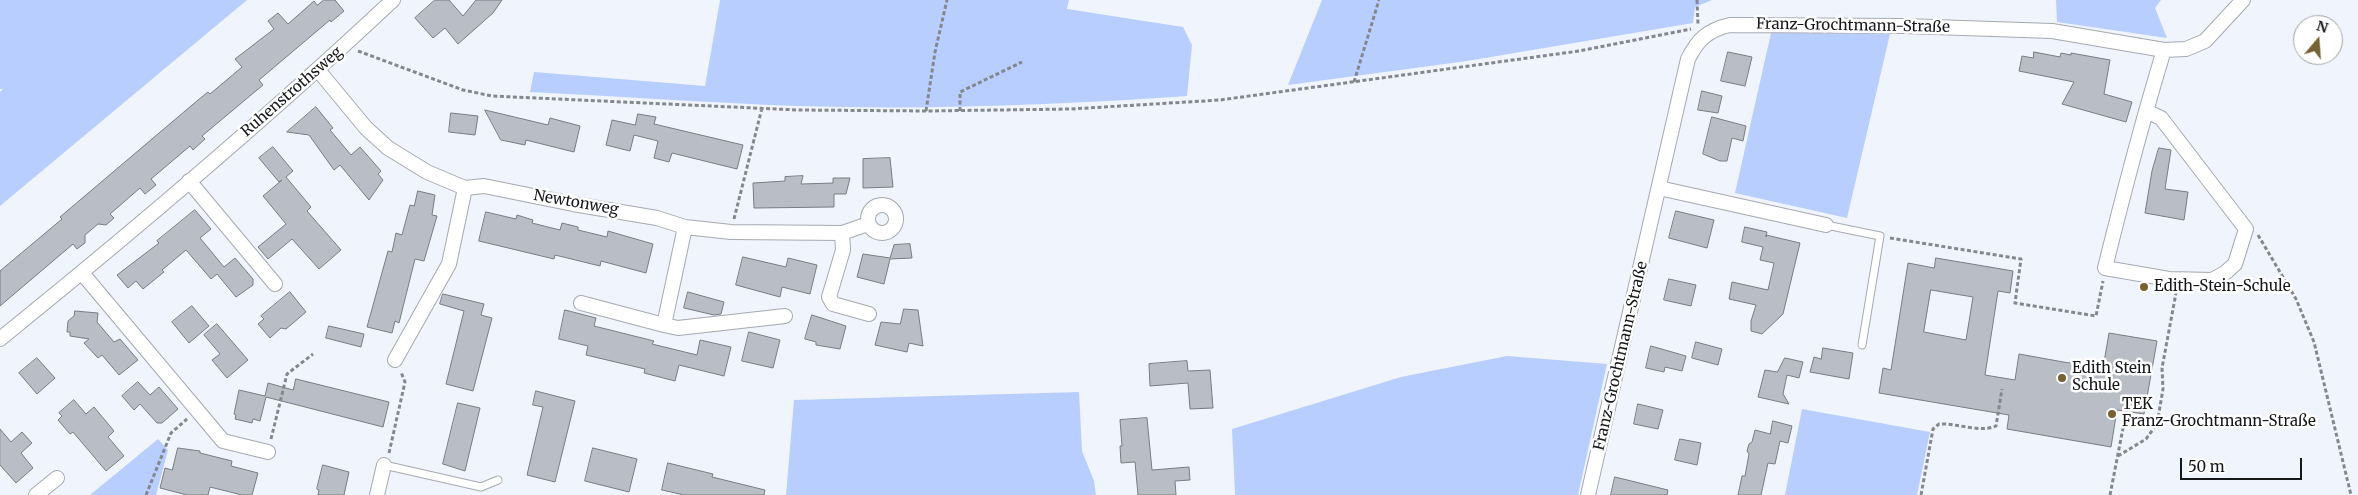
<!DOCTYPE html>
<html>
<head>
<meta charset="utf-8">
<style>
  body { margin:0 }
  #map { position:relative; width:2358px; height:495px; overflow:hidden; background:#f0f5fd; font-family:Merriweather,serif }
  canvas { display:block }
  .north { position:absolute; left:2293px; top:15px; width:50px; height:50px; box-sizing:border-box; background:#fff; border:1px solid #a1a2a3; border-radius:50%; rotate:18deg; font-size:14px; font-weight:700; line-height:20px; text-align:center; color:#15171a }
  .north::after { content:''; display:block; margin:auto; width:18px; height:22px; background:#766130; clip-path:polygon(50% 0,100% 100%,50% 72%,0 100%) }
  .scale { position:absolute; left:2180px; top:458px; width:122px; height:22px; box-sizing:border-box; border:2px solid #15171a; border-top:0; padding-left:6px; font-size:15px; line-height:18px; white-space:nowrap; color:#15171a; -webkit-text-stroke:4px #fff; paint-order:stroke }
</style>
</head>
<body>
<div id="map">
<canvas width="2358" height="495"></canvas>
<div class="north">N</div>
<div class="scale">50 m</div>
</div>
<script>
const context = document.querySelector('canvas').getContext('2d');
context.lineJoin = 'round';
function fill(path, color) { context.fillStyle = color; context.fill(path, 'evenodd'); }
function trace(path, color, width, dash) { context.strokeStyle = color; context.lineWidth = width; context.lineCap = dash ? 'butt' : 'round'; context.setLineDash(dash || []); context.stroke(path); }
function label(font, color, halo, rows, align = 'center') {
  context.font = font + ' Merriweather,serif'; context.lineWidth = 5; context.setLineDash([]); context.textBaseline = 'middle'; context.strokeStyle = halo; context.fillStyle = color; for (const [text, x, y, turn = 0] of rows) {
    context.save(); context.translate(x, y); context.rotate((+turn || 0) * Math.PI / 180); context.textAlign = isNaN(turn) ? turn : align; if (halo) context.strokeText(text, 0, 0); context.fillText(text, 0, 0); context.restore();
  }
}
fill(new Path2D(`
  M0 0H247L0 206V92L3 89H0Z
  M720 0H1069L1067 9 1183 27 1192 45 1187 96C1058 105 927 110 798 106 709 103 619 96 530 92L534 72 705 86Z
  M1322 0H1712L1695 7 1693 23 1467 61 1288 85Z
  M2056 0H2161L2155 8 2167 38 2057 22Z
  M1771 33 1890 34 1847 218 1735 193Z
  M1507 356 1607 364 1578 495H1235L1232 429 1401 377Z
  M1079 392 1082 451 1094 481 1096 495H786L794 400Z
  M1802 409 1930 432 1917 495H1785Z
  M158 439 168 450 156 495H90Z`), '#b8cefe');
const building = new Path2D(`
  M324 0H335L344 11 331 22 330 20 259 80 263 85 202 136 205 139 193 150 190 146 151 179 156 185 145 194 140 188 110 214 114 218 106 225 98 224 85 235V243L77 249 73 244 0 306V271L62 219 60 217 198 100 208 92 210 94 242 67 235 59 274 29 268 21 278 13 288 24 314 1 317 5Z
  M435 0H449L463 16 476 0H502L493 13 458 44 445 28 433 38 415 18Z
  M1728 52 1752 57 1745 86 1721 81Z
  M2034 52 2060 57 2061 53 2071 55V53L2110 60 2104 94 2132 102 2126 122 2062 104 2074 82 2019 71 2022 56 2033 58Z
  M1702 91 1722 96 1718 113 1698 110Z
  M316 107 333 128 330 130 351 155 360 147 381 171 378 174 383 180 369 200 340 165 334 170 309 135 287 132Z
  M485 110 548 125 550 118 580 126 574 152 526 140 525 145 501 140Z
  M451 113 478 116 475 135 449 132Z
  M638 114 656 117 654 124 743 145 737 169 672 153 669 162 654 158 658 141 634 135 630 151 606 145 612 120 635 125Z
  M1712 117 1746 126 1743 141 1732 138 1727 161H1720L1703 154Z
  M273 147 293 171 286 177 311 207 307 211 341 250 319 269 292 239 268 259 258 247 286 224 263 196 282 180 279 182 259 158Z
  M2159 148 2171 150 2165 189 2188 192 2184 220 2145 213 2152 171Z
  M890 158 893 187 863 188V159Z
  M803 176 801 184 833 183V178H850L846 194H834V207L754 208 753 183 785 181V177Z
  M418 191 435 195 432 215 437 216 424 261 415 259 399 323 395 321 392 333 367 327 388 251 392 252 396 233 402 235 410 205 414 206Z
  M195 210 211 229 200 238 224 267 235 258 253 279V285L236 297 217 274 211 279 186 250 162 270 164 272 143 289 136 281 128 288 117 275 159 243 157 241Z
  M1676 211 1714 220 1707 248 1669 238Z
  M486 212 516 219 517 215 533 220 532 223 560 230 562 223 578 227V230L607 237 608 231 653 244 646 273 601 261 600 266 555 255 554 259 479 241Z
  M1745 227 1767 232 1766 237V235L1800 243 1783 314 1762 334 1751 331V321L1756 305 1729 299 1732 282 1768 290 1774 263 1760 260 1763 247 1742 242Z
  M910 244 912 258 890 259 884 284 857 277 863 254 890 258 894 245Z
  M743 257 786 267 788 258 817 265 810 294 782 287 780 297 736 285Z
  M1936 258 2013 271 2010 293 1998 291 1985 375 2015 380 2019 354 2069 363 2074 360 2080 361 2084 365 2103 368 2109 333 2157 341 2144 414 2117 410 2111 447 2007 429 2009 415 1879 393 1883 368 1891 370 1908 263 1934 268ZM1931 290 1973 297 1966 340 1924 332Z
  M1669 279 1696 285 1691 306 1664 300Z
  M290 292 306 312 286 329 281 328 270 338 258 324 264 319 261 316Z
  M688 292 724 302 721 314 714 315 684 308Z
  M443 294 484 304 481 315 492 318 473 391 446 384 464 311 440 304Z
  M192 306 209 326 189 343 172 322Z
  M904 309 918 310 923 346 909 343 907 352 875 345 881 322 900 324Z
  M565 310 596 318 594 326 654 341 652 344 697 355 700 340 731 347 724 376 679 365 675 381 644 373 645 369 586 355 588 346 559 339Z
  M75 311 98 313 97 322 114 342 120 339 138 360 119 375 102 355 98 358 84 343 89 339 70 336V332H67L68 321 74 316Z
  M812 315 846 326 840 349 816 345V342L805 339Z
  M217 324 248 360 227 378 212 360 220 354 204 335Z
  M329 326 364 334 361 347 326 338Z
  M749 332 780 340 773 368 742 361Z
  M1696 342 1722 349 1718 365 1692 358Z
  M1651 346 1686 356 1682 371 1665 367 1664 372 1646 368Z
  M1823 348 1853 353 1849 379 1810 372 1814 357 1821 359Z
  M37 358 55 378 37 394 19 373Z
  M1785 358 1803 362 1799 378 1787 375 1783 394 1789 404 1758 397 1765 370 1777 372Z
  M1187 361 1188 371 1210 370 1213 408 1190 409 1188 383 1150 386 1149 364Z
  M296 379 389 402 383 427 266 397 260 421 253 419 252 423 235 419 236 415 234 414 239 390 265 396 268 383 293 390Z
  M138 382 150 395 159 387 178 409 162 423H157L140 404 134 410 122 396Z
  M536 391 575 401 555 482 527 475 543 407 533 405Z
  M74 400 86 414 94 407 114 431 108 437 124 456 106 471 73 432 70 434 58 420 62 416 59 413Z
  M458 403 480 408 465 471 443 464Z
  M1638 404 1663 410 1658 429 1634 424Z
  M1147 418 1152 470 1189 467 1190 480 1175 481 1176 495H1138L1135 462 1121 463 1120 446H1122L1120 420Z
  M1773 421 1792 426 1788 443 1780 441 1775 464 1768 463 1761 495H1738L1742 476H1745L1749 454 1747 451 1749 444 1752 442 1755 430 1770 434Z
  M0 429 11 442 22 432 32 443 21 453 33 468 16 483 0 465Z
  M1680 439 1701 443 1697 465 1675 460Z
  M178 448 200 451V453L232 461 231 466 258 473 252 495H242L210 487 208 495H187L160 488 165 468 172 470Z
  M593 448 637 459 629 492 585 481Z
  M668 463 713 474 712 477 765 490 764 495H684L662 490Z
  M323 465 349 472 344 495H318L319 490 317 489Z
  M1615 477 1668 490 1667 495H1611Z`);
fill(building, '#b9bdc5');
trace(building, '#787c83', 1);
const lane = new Path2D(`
  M1826 225 1880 236 1862 345
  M384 465 481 487 498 480`);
const street = new Path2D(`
  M318 70 366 128 388 148 427 172 465 188 484 186 573 204 657 218 685 227 731 232 842 233 868 224
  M2146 111 2161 118 2246 229 2235 264 2225 273 2212 280 2169 279 2105 268C2123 195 2142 122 2164 50
  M189 181 275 284
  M1659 188 1826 225
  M868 219a14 14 0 1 1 28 0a14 14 0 1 1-28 0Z
  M842 233 843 250 829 297 833 304 869 314
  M82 273 223 441 268 452
  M581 303 664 325 685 227
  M664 325 678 328 785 316
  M0 339C135 230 267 118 393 0
  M395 360 449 264 465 188
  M36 495 57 478
  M377 495 384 465
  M1588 495 1688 59C1698 39 1708 30 1730 25L1904 26 2052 31 2164 50 2186 49 2205 41 2243 0`);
trace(lane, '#a5a9b1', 9);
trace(street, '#a5a9b1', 16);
trace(new Path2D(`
  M1697 0 1698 25
  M358 51 463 90 492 96 798 110 926 111 1071 109 1220 100 1579 51 1691 29
  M1354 82 1379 0
  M926 111 935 52 947 0
  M960 111V92L1022 62
  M734 219 762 108
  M2258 235 2296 299 2314 342 2351 495
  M1890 238 2021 259 2015 303 2096 316 2103 281
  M271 439 287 374 313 354
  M389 453 405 382 401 372
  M2118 456 2146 439 2157 424 2163 389 2162 368 2176 293
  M146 495 171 433 187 419
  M1921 495 1933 429 1939 424C1957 423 1980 433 1996 426L2002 389
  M2110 495 2125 418 2157 424`), '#84888d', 3, [4, 2.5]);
trace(lane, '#fff', 7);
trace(street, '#fff', 14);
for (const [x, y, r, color] of [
  [2144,287,5,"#766130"],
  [2062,378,5,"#766130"],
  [2112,414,5,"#766130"]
]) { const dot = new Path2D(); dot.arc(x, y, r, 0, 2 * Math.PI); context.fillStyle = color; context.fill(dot); trace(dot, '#fff', 2); }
label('15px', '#15171a', '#fff', [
  ["Franz-Grochtmann-Straße",1853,26,1],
  ["Ruhenstrothsweg",292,92,-41],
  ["Newtonweg",576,203,10],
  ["Franz-Grochtmann-Straße",1621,356,-77]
]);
label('15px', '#15171a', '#fff', [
  ["Edith-Stein-Schule",2154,287],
  ["Edith Stein",2072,369],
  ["Schule",2072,386],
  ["TEK",2122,405],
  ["Franz-Grochtmann-Straße",2122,422]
], 'left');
</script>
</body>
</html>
